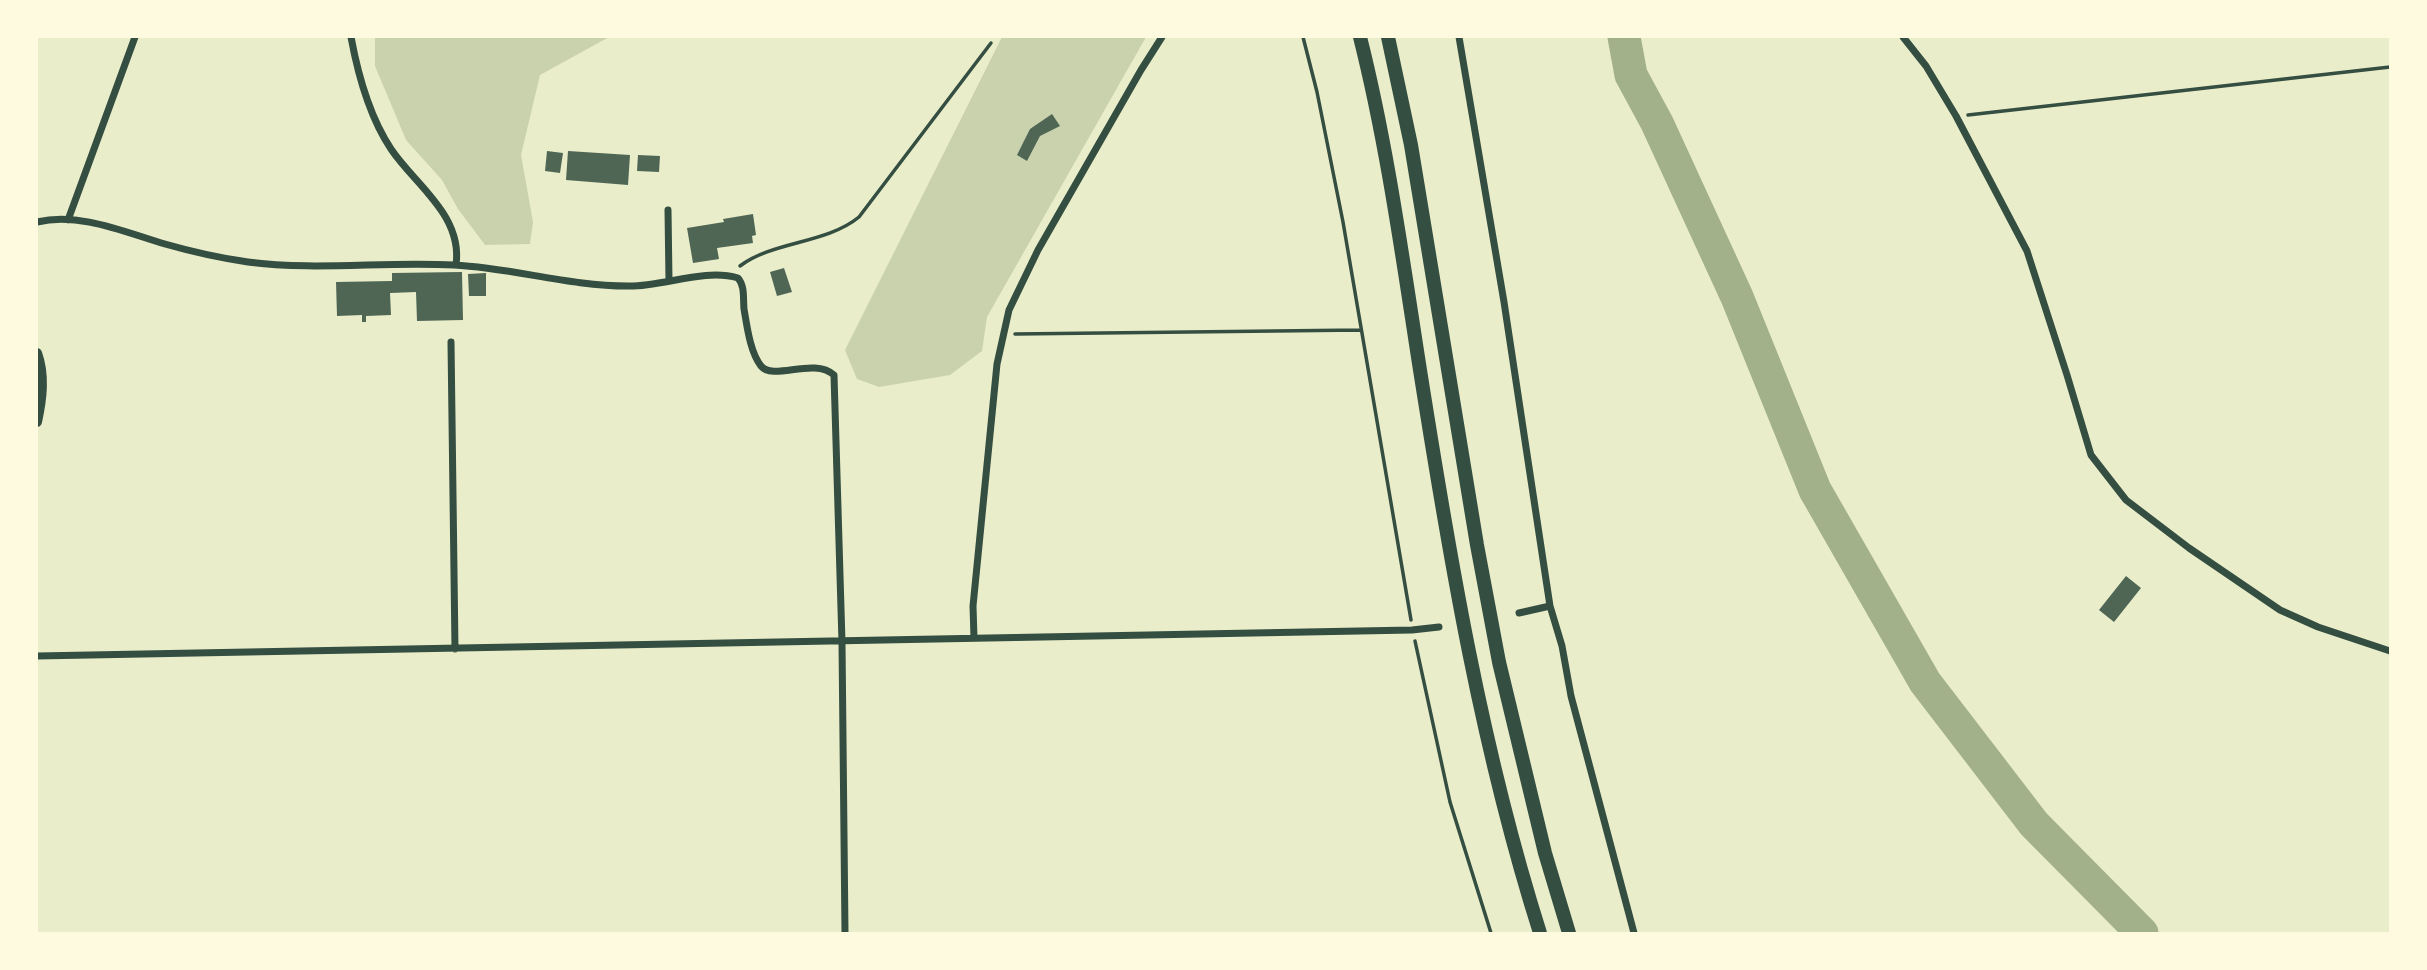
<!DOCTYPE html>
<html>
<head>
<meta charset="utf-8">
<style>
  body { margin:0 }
  #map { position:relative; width:2427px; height:970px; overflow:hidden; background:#e9edc9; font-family:Jost,sans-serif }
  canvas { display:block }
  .frame { position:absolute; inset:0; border:38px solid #fefae0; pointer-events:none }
</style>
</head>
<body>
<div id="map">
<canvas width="2427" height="970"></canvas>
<div class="frame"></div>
</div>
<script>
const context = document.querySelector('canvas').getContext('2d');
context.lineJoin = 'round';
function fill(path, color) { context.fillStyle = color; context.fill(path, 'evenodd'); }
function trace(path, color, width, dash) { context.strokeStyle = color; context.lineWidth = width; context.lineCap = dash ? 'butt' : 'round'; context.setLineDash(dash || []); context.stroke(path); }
fill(new Path2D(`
  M375 37H609L540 75 521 155 533 222 530 244 485 245 458 209 442 180 406 140 375 66Z
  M1002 37H1146L987 317 982 351 950 375 879 387 857 379 845 350Z`), '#cad2ad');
trace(new Path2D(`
  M1624 37 1631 75 1657 123 1737 297 1815 490 1925 682 2034 824 2142 933`), '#a3b18a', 33);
fill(new Path2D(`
  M1052 114 1060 126 1040 136 1027 161 1017 155 1030 129Z
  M547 151 563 153 560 173 545 171Z
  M568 151 630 155 628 185 566 180Z
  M638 155 660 156 659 172 637 171Z
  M753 214 756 235 752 236 753 243 717 248 719 259 693 263 687 228 724 222 723 219Z
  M784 268 792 292 777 296 770 272Z
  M462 272 463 320 417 321 416 292 390 293 391 315 366 316V322H362V315L337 316 336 282 392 281V273Z
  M486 273V296H469L468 274Z
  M2126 576 2141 588 2114 622 2099 610Z`), '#4f6655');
trace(new Path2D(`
  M1303 37 1317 92 1343 222 1411 620
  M1968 115 2390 67
  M740 266C773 241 826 244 859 217L991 43
  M1015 334 1361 330
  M1415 641 1450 802 1491 933`), '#344e41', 3.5);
trace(new Path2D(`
  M351 37C358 75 369 116 391 149 415 185 463 215 456 265
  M1459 37 1504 302 1550 606 1562 646 1571 696 1634 933
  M1903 37 1926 66 1956 116 2027 251 2067 375 2091 455 2126 500 2189 548 2280 610 2318 627 2390 651
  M668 210 669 281
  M68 220 135 37
  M37 222C80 212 124 232 165 244 193 252 220 258 248 262 316 271 386 261 454 265 513 268 569 286 628 286 662 287 704 268 738 278 745 286 743 298 744 309 747 326 750 352 761 366 773 381 814 357 834 375L842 642 845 933
  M451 342 455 649
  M1519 613 1550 606
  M974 638 973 606 997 364 1009 310 1038 250 1141 70 1162 37
  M37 656 1412 630 1439 627`), '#344e41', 7);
trace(new Path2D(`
  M37 353C45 375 42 399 37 422`), '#344e41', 10);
trace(new Path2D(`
  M1360 37C1387 144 1403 261 1420 370 1450 560 1482 750 1540 933
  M1388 37 1411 145 1477 545 1499 662 1545 853 1569 933`), '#344e41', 14);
</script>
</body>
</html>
